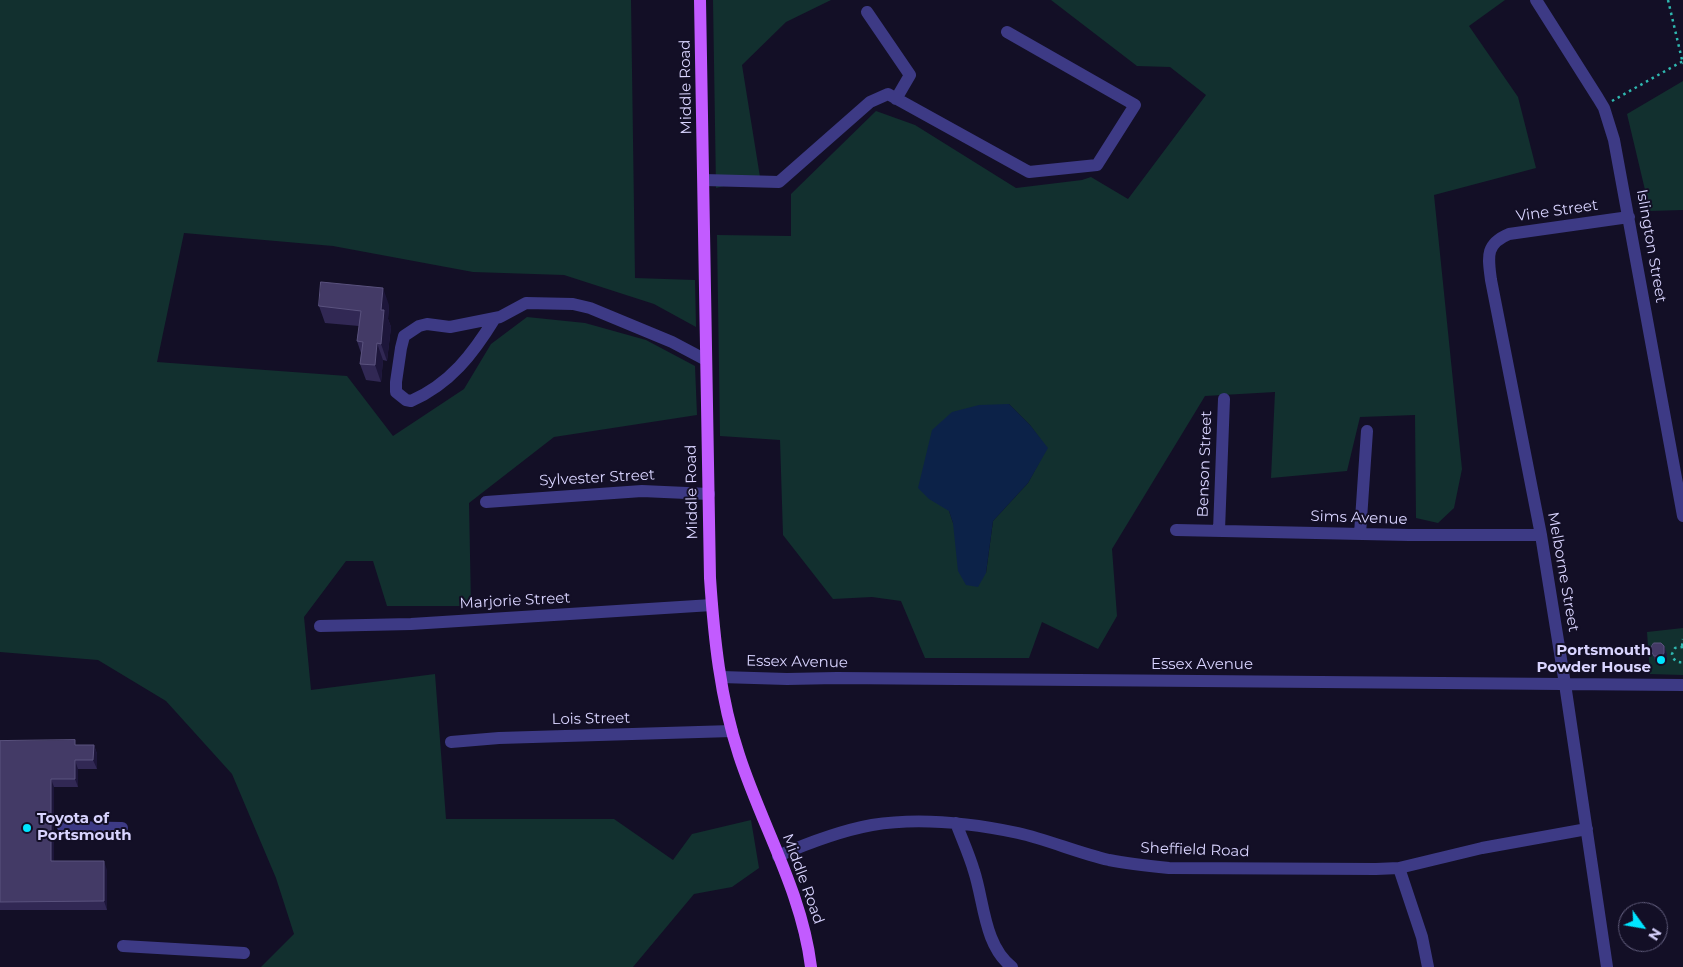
<!DOCTYPE html>
<html>
<head>
<meta charset="utf-8">
<style>
  body { margin:0 }
  #map { position:relative; width:1683px; height:967px; overflow:hidden; background:#130f26; font-family:Montserrat,sans-serif }
  canvas { display:block }
  .north { position:absolute; left:1618px; top:902px; width:50px; height:50px; box-sizing:border-box; background:#130f26; border:1px solid #625e7d; border-radius:50%; rotate:122deg; font-size:14px; font-weight:700; line-height:20px; text-align:center; color:#d9d4ff }
  .north::after { content:''; display:block; margin:auto; width:18px; height:22px; background:#00e5ff; clip-path:polygon(50% 0,100% 100%,50% 72%,0 100%) }
</style>
</head>
<body>
<div id="map">
<canvas width="1683" height="967"></canvas>
<div class="north">N</div>
</div>
<script>
const context = document.querySelector('canvas').getContext('2d');
context.lineJoin = 'round';
function fill(path, color) { context.fillStyle = color; context.fill(path, 'evenodd'); }
function trace(path, color, width, dash) { context.strokeStyle = color; context.lineWidth = width; context.lineCap = dash ? 'butt' : 'round'; context.setLineDash(dash || []); context.stroke(path); }
function label(font, color, halo, rows, align = 'center') {
  context.font = font + ' Montserrat,sans-serif'; context.lineWidth = 4; context.setLineDash([]); context.textBaseline = 'middle'; context.strokeStyle = halo; context.fillStyle = color; for (const [text, x, y, turn = 0] of rows) {
    context.save(); context.translate(x, y); context.rotate((+turn || 0) * Math.PI / 180); context.textAlign = isNaN(turn) ? turn : align; if (halo) context.strokeText(text, 0, 0); context.fillText(text, 0, 0); context.restore();
  }
}
fill(new Path2D(`
  M0 0H631L635 278 695 280 696 327 654 304 564 275 473 272 333 246 184 233 157 362 347 376 393 436 464 389 491 344 527 317 585 323 646 340 695 366 697 415 554 437 469 503 471 606H387L373 561H346L304 617 311 690 435 674 446 819H614L673 860 692 834 751 820 759 868 732 887 694 894 633 967H261L294 934 276 878 232 774 166 701 98 660 0 652Z
  M713 0H831L786 22 742 65 760 177 716 188Z
  M1051 0H1505L1469 26 1518 97 1536 168 1434 195 1462 469 1454 508 1438 523 1416 518 1415 415 1360 417 1347 471 1271 478 1275 392 1205 396 1112 549 1117 616 1098 649 1042 622 1029 658H925L901 601 872 597 833 599 783 535 780 440 720 436 717 235 791 236V194L876 111 915 125 1016 188 1082 180 1091 177 1128 199 1206 95 1170 67 1137 66ZM1009 404 1030 425 1047 448 1028 483 993 521 986 573 953 523 949 511Z
  M1683 81V210L1650 211 1627 114Z
  M1683 628V675L1650 674 1647 632Z`), '#12302f');
fill(new Path2D(`
  M1009 404 1030 425 1048 448 1028 483 993 521 986 573 978 587 966 585 958 571 953 523 949 511 929 499 918 488 932 430 952 412 979 405Z`), '#0c2248');
trace(new Path2D(`
  M1668 0 1683 64
  M1612 101 1683 61
  M1682 646 1683 639
  M1683 647 1675 648 1672 654C1673 660 1677 663 1683 662`), '#2fb8b0', 2.5, [2.5, 4]);
trace(new Path2D(`
  M1536 0 1598 98 1604 108 1614 140 1683 516
  M867 12 910 75 896 99
  M704 180 779 182 870 102 888 94 1029 172 1097 165 1135 105 1007 32
  M495 318C473 354 450 384 411 401L406 400 396 392V382L401 348 404 336 419 326 427 324 450 327 500 317 526 303 573 304 590 308 672 342 706 360
  M486 502 642 491 709 494
  M1176 530 1409 535H1541
  M1219 530 1224 399
  M1360 534 1367 431
  M320 626 411 624 712 605
  M721 677 787 679 837 678 1683 685
  M451 742 499 738 732 731
  M956 823C962 839 969 854 974 871 984 901 984 946 1012 967
  M63 827 122 828
  M778 856C808 843 839 831 872 825 920 817 971 823 1018 833 1049 840 1078 853 1109 860 1129 864 1149 866 1169 868L1376 869 1399 868 1482 848 1587 829
  M1399 868 1422 937 1428 967
  M123 946 244 953
  M1607 967 1565 684 1541 535 1491 280C1488 257 1485 244 1509 234L1629 217`), '#3d3a85', 12);
trace(new Path2D(`
  M700 0 710 578C714 637 720 698 739 755 762 826 802 892 811 967`), '#c25bff', 12);
fill(new Path2D(`
  M389 305 388 319 391 327 387 361 383 360 381 382 366 380 360 364 361 353 357 341 359 326 325 323 319 306Z
  M1664 646 1667 654V661L1665 664H1657L1654 658 1650 649Z
  M0 741 77 745H94L97 754V769H78V787H54V861L107 870V910H0Z`), '#312854');
fill(new Path2D(`
  M383 288 389 305 388 319 391 327 387 361 381 344V310Z
  M377 343 383 360 381 382 375 365Z
  M1664 646 1667 654V661L1665 664 1662 656Z
  M94 745 97 754V769L93 760Z
  M75 760 78 769V787L75 779Z
  M51 779 54 787V870L51 861Z
  M104 861 107 870V910L104 901Z`), '#1d163a');
const building = new Path2D(`
  M321 282 383 288 381 310H384L381 344 377 343 375 365 360 364 363 342 357 341 361 311 319 306Z
  M1654 643H1661L1664 646V653L1662 656H1654L1650 649Z
  M75 740V745H94L93 760H75V779H51V861H104V901L0 902V741Z`);
fill(building, '#433a66');
trace(building, '#5a527e', 1);
for (const [x, y, r, color] of [
  [1661,660,5,"#00e5ff"],
  [27,828,5,"#00e5ff"]
]) { const dot = new Path2D(); dot.arc(x, y, r, 0, 2 * Math.PI); context.fillStyle = color; context.fill(dot); trace(dot, '#130f26', 2); }
label('15px', '#d9d4ff', '#130f26', [
  ["Middle Road",686,87,-91],
  ["Vine Street",1557,211,-8],
  ["Islington Street",1651,246,80],
  ["Benson Street",1205,464,-88],
  ["Sylvester Street",597,478,-3],
  ["Middle Road",692,492,-91],
  ["Sims Avenue",1359,518,2],
  ["Melborne Street",1563,572,80],
  ["Marjorie Street",515,601,-3],
  ["Essex Avenue",797,662,1],
  ["Essex Avenue",1202,665],
  ["Lois Street",591,719,-1],
  ["Sheffield Road",1195,850,2],
  ["Middle Road",803,879,70]
]);
label('bold 15px', '#d9d4ff', '#130f26', [
  ["Portsmouth",1651,651],
  ["Powder House",1651,668],
  ["Toyota of",37,819,"left"],
  ["Portsmouth",37,836,"left"]
], 'right');
</script>
</body>
</html>
